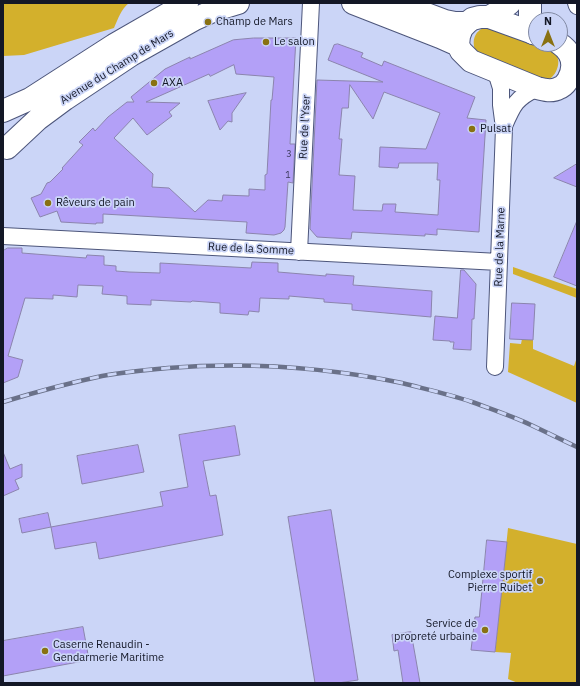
<!DOCTYPE html>
<html>
<head>
<meta charset="utf-8">
<style>
  body { margin:0 }
  #map { position:relative; width:580px; height:686px; overflow:hidden; background:#cbd5f7; font-family:"IBM Plex Sans",sans-serif }
  canvas { display:block }
  .frame { position:absolute; inset:0; border:4px solid #131726; pointer-events:none }
  .north { position:absolute; left:528px; top:12px; width:40px; height:40px; box-sizing:border-box; background:#cbd5f7; border:1px solid #8189a3; border-radius:50%; rotate:0deg; font-size:11px; font-weight:700; line-height:16px; text-align:center; color:#131726 }
  .north::after { content:''; display:block; margin:auto; width:14px; height:18px; background:#897112; clip-path:polygon(50% 0,100% 100%,50% 72%,0 100%) }
</style>
</head>
<body>
<div id="map">
<canvas width="580" height="686"></canvas>
<div class="frame"></div>
<div class="north">N</div>
</div>
<script>
const context = document.querySelector('canvas').getContext('2d');
context.lineJoin = 'round';
function fill(path, color) { context.fillStyle = color; context.fill(path, 'evenodd'); }
function trace(path, color, width, dash) { context.strokeStyle = color; context.lineWidth = width; context.lineCap = dash ? 'butt' : 'round'; context.setLineDash(dash || []); context.stroke(path); }
function label(font, color, halo, rows, align = 'center') {
  context.font = font + ' "IBM Plex Sans",sans-serif'; context.lineWidth = 3.5; context.setLineDash([]); context.textBaseline = 'middle'; context.strokeStyle = halo; context.fillStyle = color; for (const [text, x, y, turn = 0] of rows) {
    context.save(); context.translate(x, y); context.rotate((+turn || 0) * Math.PI / 180); context.textAlign = isNaN(turn) ? turn : align; if (halo) context.strokeText(text, 0, 0); context.fillText(text, 0, 0); context.restore();
  }
}
fill(new Path2D(`
  M3 3H129C121 9 118 19 114 28L24 55 3 56Z
  M489 26 536 44C549 44 563 55 557 69 556 72 554 75 552 77 550 79 548 79 546 80L476 53C471 40 474 30 489 26Z
  M513 267 577 289V298L513 274Z
  M522 339 533 340V349L574 366 577 357V403L508 372 510 343 521 344Z
  M508 528 577 544V683H518L508 679 511 653 495 652Z`), '#d3b02c');
const building = new Path2D(`
  M254 38H296L290 144H295L293 183 288 182 285 227 284 230 281 233 274 235 246 233 247 222 103 214V223H96V224L61 222 57 211 40 217 31 198 41 194 47 183 50 182 63 169 62 168 83 145 79 142 93 128 95 131 108 117 127 102H134L131 97 165 69 190 57V59L233 40ZM234 65 236 74 274 77 272 100H271L267 174 265 175V190L249 189V196L223 195 222 201 208 200 195 212 169 188 152 187 153 174 114 138 133 118 147 135 172 116 169 112 180 103 146 102 209 74 210 76Z
  M338 44 363 53 361 57 382 66 384 61 475 97 467 118 486 120 479 232 437 229V235L425 234V236L352 232 351 239 317 237 310 229 317 80 383 82 328 60 334 45ZM350 85 373 119 384 92 440 113 426 149 380 147 379 167 398 168 399 163H438L437 180H440L438 215 395 212 396 204H383L382 211 353 210 355 176 339 175 342 139H339L342 108H348Z
  M246 93 232 113V122L228 121 220 130 208 101Z
  M577 164V187L554 178Z
  M577 221V286L554 277Z
  M8 248H22V253L86 258 87 255 104 256V265L116 266V271L129 272 160 273V263L251 268 252 262 278 263V272L326 276V274L354 276 353 285 432 291 431 317 352 310V304L324 302V299L289 296V299L260 298 259 312 249 311 248 315 220 313V303L192 301 191 302 151 300V305L127 304V296L102 294 103 286 78 285 77 297 53 295V299L25 298 8 356 23 360 18 377 3 383V251Z
  M461 270H464L476 284 474 319H472L471 350 453 349 454 342H450V341L433 340 435 316 457 318Z
  M512 303 535 304 533 340 510 339Z
  M235 426 240 455 203 461 210 496 216 495 223 535 99 559 96 542 55 549 51 527 163 506 160 492 188 487 179 435Z
  M138 445 144 472 82 484 77 456Z
  M3 452 10 469 22 464V477L15 480 19 489 3 496Z
  M331 510 358 680 338 683H315L288 517Z
  M48 513 51 527 22 533 19 519Z
  M487 540 507 542 495 652 471 650 475 617H479Z
  M83 627 89 660 3 676V641Z
  M411 632 416 660 420 683H403L398 650 394 651 392 635Z`);
fill(building, '#b3a0f7');
trace(building, '#8b84ad', 1);
const street = new Path2D(`
  M576 3 577 6
  M504 126C513 105 516 98 537 88
  M3 236 499 262
  M299 252 311 3
  M495 367 504 128 501 105V88L496 72`);
const secondary = new Path2D(`
  M530 3V18L533 33
  M489 17 501 10 510 3`);
const primary = new Path2D(`
  M353 3 440 37 458 45
  M397 3 445 21 455 23H467
  M536 34 489 17H480L472 19 467 23 462 28 459 36 458 45 461 51 471 61 537 88C544 90 552 92 559 88 563 87 566 83 568 80 576 66 573 53 560 44
  M3 111 30 99 114 45 187 3
  M7 148 38 119 65 99 131 55 195 19 215 10 238 3`);
trace(street, '#4d567b', 18);
trace(secondary, '#4d567b', 24);
trace(primary, '#4d567b', 24);
trace(street, '#fff', 16);
trace(secondary, '#fff', 22);
trace(primary, '#fff', 22);
const rail = new Path2D(`
  M3 402C36 392 69 383 102 376 124 372 146 370 168 368 246 362 325 367 402 383 425 389 449 394 472 402 491 409 512 416 531 425 546 432 562 440 577 447`);
trace(rail, '#6a7189', 4.5);
trace(rail, '#cbd5f7', 3, [9]);
for (const [x, y, r, color] of [
  [208,22,4,"#897112"],
  [266,42,4,"#897112"],
  [154,83,4,"#897112"],
  [472,129,4,"#897112"],
  [48,203,4,"#897112"],
  [540,581,4,"#897112"],
  [485,630,4,"#897112"],
  [45,651,4,"#897112"]
]) { const dot = new Path2D(); dot.arc(x, y, r, 0, 2 * Math.PI); context.fillStyle = color; context.fill(dot); trace(dot, '#cbd5f7', 1.5); }
label('9px', '#3b395a', null, [
  ["3",289,154],
  ["1",288,175]
]);
label('11px', '#131726', '#cbd5f7', [
  ["Champ de Mars",216,22],
  ["Le salon",274,42],
  ["AXA",162,83],
  ["Pulsat",480,129],
  ["Rêveurs de pain",56,203],
  ["Complexe sportif",532,575,"right"],
  ["Pierre Ruibet",532,588,"right"],
  ["Service de",477,624,"right"],
  ["propreté urbaine",477,637,"right"],
  ["Caserne Renaudin -",53,645],
  ["Gendarmerie Maritime",53,658]
], 'left');
label('11px', '#131726', '#cbd5f7', [
  ["Avenue du Champ de Mars",117,67,-32],
  ["Rue de l'Yser",305,127,-87],
  ["Rue de la Marne",500,247,-88],
  ["Rue de la Somme",251,249,3]
]);
</script>
</body>
</html>
